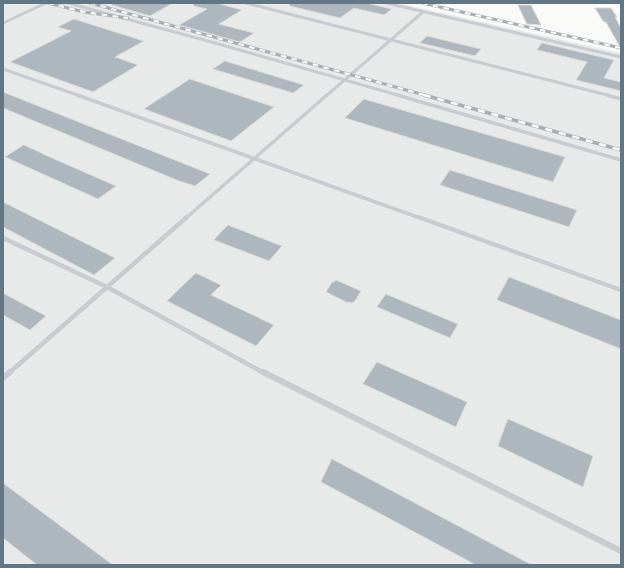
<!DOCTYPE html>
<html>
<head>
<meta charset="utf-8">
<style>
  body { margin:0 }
  #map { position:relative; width:624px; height:568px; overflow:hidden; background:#fafaf8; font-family:Raleway,sans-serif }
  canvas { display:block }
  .frame { position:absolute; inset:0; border:4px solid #627785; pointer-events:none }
</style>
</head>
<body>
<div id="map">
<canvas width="624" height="568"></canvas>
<div class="frame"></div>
</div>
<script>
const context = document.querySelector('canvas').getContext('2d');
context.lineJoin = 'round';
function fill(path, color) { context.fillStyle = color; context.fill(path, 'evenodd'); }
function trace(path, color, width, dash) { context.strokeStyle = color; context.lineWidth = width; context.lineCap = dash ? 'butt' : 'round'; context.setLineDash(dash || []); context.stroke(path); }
fill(new Path2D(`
  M3 3H398L621 53V565H3Z`), '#e8e9e9');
const building = new Path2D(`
  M113 3H173L150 16 112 5Z
  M194 3H216L242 10 219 24 254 33 240 42 179 25 207 9 194 6Z
  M290 3H366L392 9 384 15 354 8 340 18 290 6Z
  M518 5H531L541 25 527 24Z
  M595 8H611L617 17H615L621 28V49L606 22H604Z
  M74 19 144 41 115 57 138 65 93 92 10 62 71 31 58 27Z
  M427 36 481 49 475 56 420 43Z
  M542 43 614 60 604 78 621 82V91L576 80 587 62 537 50Z
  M225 61 304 85 293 93 213 69Z
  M190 79 274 107 231 141 144 109Z
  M3 92 195 168 210 174 195 186 179 181 3 108Z
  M364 99 565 157 553 182 345 118Z
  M24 145 44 154H43L116 186 98 199 5 157Z
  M450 170 577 210 569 227 440 185Z
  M3 202 115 258 94 275 3 227Z
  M228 225 282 246 269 261 214 240Z
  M196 273 221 285 211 295 274 325 256 346 167 301Z
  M509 277 621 320V349L497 300Z
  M336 280 361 291 355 301 352 303 349 302 348 303 326 292 332 282H334Z
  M3 293 46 316 30 330 3 315Z
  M386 294 458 324 450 338 377 307Z
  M377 362 467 402 456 427 363 384Z
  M508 419 593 456 583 487 498 446Z
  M332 459 532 565H476L321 482Z
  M3 483 113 565H37L3 538Z`);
fill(building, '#adb7bd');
trace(building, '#dcdcda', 1);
trace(new Path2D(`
  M68 3 215 43 401 96
  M246 3 611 96
  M386 3 621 57
  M3 23 46 3
  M3 69 80 96
  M326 96 423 12`), '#c8ccd0', 3);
trace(new Path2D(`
  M77 95 420 218
  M397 95 621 160
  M607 95 621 99
  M186 218 327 95`), '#c8ccd0', 3.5);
trace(new Path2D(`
  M418 217 621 290
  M3 238 107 287 264 373
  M9 373 187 217`), '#c8ccd0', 4.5);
trace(new Path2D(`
  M263 372 621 551
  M3 378 10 372`), '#c8ccd0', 6);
const railFar1 = new Path2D(`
  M48 3 84 12 128 18
  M90 3 428 96
  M422 3 621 48`);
const rail = new Path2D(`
  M424 95 621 150`);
trace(railFar1, '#a7afb5', 3);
trace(rail, '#a7afb5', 3.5);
trace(railFar1, '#fff', 2, [5.5]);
trace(rail, '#fff', 2.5, [7]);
</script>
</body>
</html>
